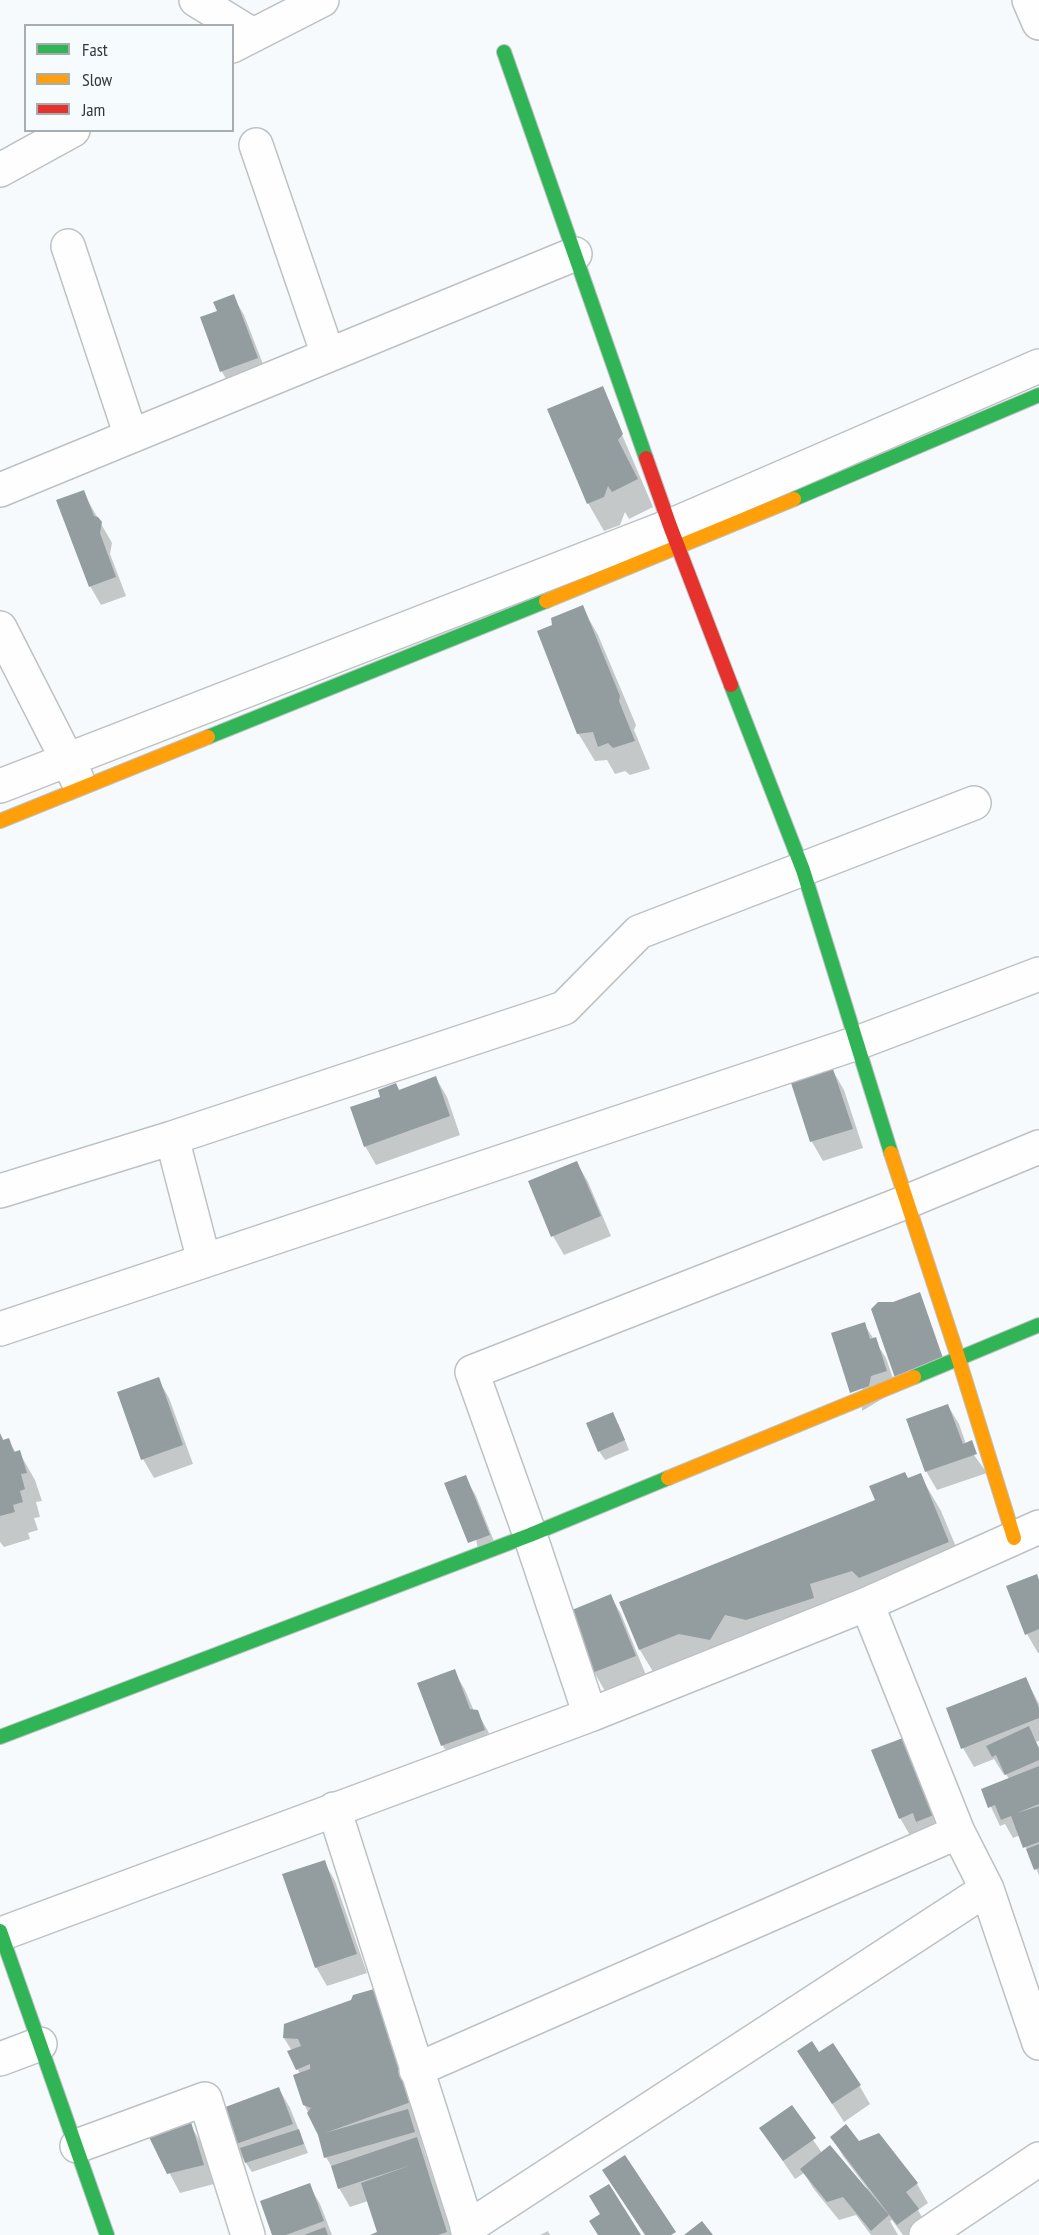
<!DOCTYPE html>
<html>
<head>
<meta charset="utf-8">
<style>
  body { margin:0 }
  #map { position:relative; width:1039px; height:2235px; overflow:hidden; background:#f7fafc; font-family:"PT Sans Narrow",sans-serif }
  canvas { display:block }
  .legend { position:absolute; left:24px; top:24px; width:210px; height:108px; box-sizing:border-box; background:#f6fbfd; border:2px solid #a7adb0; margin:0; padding:8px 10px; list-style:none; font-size:18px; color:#30393c }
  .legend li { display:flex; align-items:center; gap:12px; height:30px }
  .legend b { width:30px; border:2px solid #a7adb0 }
</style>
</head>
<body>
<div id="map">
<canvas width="1039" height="2235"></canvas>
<ul class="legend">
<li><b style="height:8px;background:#30b455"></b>Fast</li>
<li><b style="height:8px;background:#ff9f0a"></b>Slow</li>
<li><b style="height:8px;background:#e5322d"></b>Jam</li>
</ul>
</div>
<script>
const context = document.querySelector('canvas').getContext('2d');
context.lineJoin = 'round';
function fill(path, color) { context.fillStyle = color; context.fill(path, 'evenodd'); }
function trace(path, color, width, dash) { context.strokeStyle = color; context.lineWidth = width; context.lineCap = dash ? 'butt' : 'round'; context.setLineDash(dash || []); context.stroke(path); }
fill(new Path2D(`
  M233 296 244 315 268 377 233 390 222 372 202 318 219 312Z
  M602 388 653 507 629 519 625 512 620 525 604 531 588 503Z
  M83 492 112 543 110 554 126 596 101 605 90 586Z
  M582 607 598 635 636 725 634 730 650 769 630 775 625 771 615 774 607 760 595 761 578 733 554 626Z
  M833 1071 844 1090 863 1148 823 1161 812 1142 793 1084Z
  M436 1078 447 1097 460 1135 376 1165 365 1146 399 1091Z
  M577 1163 588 1182 611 1236 564 1255 553 1236 530 1182Z
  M864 1324 886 1358 897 1390 862 1411Z
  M158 1379 169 1398 193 1464 154 1478 143 1459Z
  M948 1406 959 1424 966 1444 987 1473 937 1490 926 1471Z
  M618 1423 629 1450 605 1460 599 1451Z
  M0 1434 4 1441 8 1440 16 1453 19 1452 35 1480 42 1501 36 1502 40 1517 34 1518 38 1530 28 1533 30 1539 4 1547 0 1542Z
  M920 1475 941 1511 969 1578 880 1613 661 1685 640 1650 621 1603 877 1500 908 1480Z
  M465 1477 476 1496 499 1554 480 1561Z
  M1039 1581V1653H1038L1027 1634Z
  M610 1595 621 1614 646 1675 605 1691 594 1672 569 1612Z
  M454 1671 465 1690 474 1711 477 1712 488 1731 494 1749 454 1765 443 1746 419 1683Z
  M1026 1679 1039 1704V1741L1036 1742 1039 1747V1875L1020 1835 1013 1838 1005 1824 1000 1826 983 1790 1009 1779 1006 1774 1004 1775 994 1759 974 1767 963 1748Z
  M902 1739 944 1835 911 1837 900 1818Z
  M324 1862 335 1881 367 1973 327 1986 316 1967Z
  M373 1991 389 2019 426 2130 419 2132 424 2151 453 2235H374L379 2233 368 2201 350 2207 339 2188 334 2171 326 2157 319 2135 304 2104 300 2074 289 2052 292 2051 284 2038Z
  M818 2054 859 2085 870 2104 844 2122 810 2070Z
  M279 2089 290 2108 308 2153 252 2172 234 2145Z
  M791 2107 822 2153 865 2189 867 2188 843 2156 832 2137 859 2143 879 2135 917 2184 928 2203 918 2210 928 2228 920 2235H903L892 2220 890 2221 898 2235H871L856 2215 839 2220 813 2188 804 2173 795 2179 761 2129Z
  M190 2124 201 2143 214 2184 180 2193 151 2138Z
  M309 2185 320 2204 332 2235H274Z
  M548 2231 550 2235H540Z`), '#0003');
fill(new Path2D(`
  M234 294 258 358 220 372 200 317 217 311 213 302Z
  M603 386 623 434 618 440 638 479 612 492 608 486 604 497 587 504 547 409Z
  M84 490 94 516 98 517 102 522 100 533 116 577 89 587 56 500Z
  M583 605 620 696 619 701 635 741 613 748 608 743 598 747 593 732 577 734 537 631 552 625 551 618Z
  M833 1069 853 1129 810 1142 791 1083Z
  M436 1076 450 1116 364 1147 350 1107 380 1097 378 1090 396 1083 399 1090Z
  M577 1161 601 1216 551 1237 528 1181Z
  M920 1292 944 1361 895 1378 871 1309 878 1302H893Z
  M865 1322 870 1339 876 1337 887 1371 871 1376 869 1386 850 1393 831 1333Z
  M159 1377 183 1445 141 1460 117 1392Z
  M948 1404 963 1444 972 1440 977 1454 925 1472 906 1419Z
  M613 1412 625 1440 598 1452 586 1423Z
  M0 1433 3 1440 9 1438 14 1452 20 1450 27 1473 21 1474 25 1489 20 1491 23 1502 13 1505 15 1512 0 1516Z
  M905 1472 908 1478 921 1473 949 1542 859 1578 852 1571 810 1584 814 1598 746 1620 725 1615 710 1640 679 1634 639 1650 619 1602 875 1500 869 1486Z
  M466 1475 490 1535 468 1543 444 1483Z
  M1037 1574 1039 1580V1629L1025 1635 1006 1586Z
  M611 1594 636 1656 592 1673 567 1612Z
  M455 1669 470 1709 478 1710 485 1730 441 1746 417 1683Z
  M1026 1677 1039 1708V1718L961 1749 946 1708Z
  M1029 1726 1039 1749V1760L1005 1775 996 1755 992 1757 986 1746Z
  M903 1738 934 1815 916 1822 913 1813 899 1819 871 1750Z
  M1039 1766V1804L1017 1813 1039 1806V1842L1023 1848 1011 1816 1001 1820 995 1805 988 1808 981 1789Z
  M1039 1844V1868L1034 1870 1026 1849Z
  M325 1860 357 1954 315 1968 282 1874Z
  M374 1989 411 2102 325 2133 408 2109 415 2132 324 2158 318 2135 307 2113 311 2108 303 2105 293 2075 310 2069V2064L296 2070 287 2051 301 2046 298 2039 283 2038 284 2024 351 2000 353 1995Z
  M812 2041 819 2052 833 2043 861 2085 832 2104 797 2051Z
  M279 2087 293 2124 233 2145 220 2109Z
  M792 2105 816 2138 783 2161 759 2128Z
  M191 2122 204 2165 167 2174 149 2137Z
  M846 2124 859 2141 879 2133 918 2183 906 2192 919 2209 897 2225 830 2137Z
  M299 2129 304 2144 245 2163 240 2148Z
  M417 2137 447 2232 438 2235H370L377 2232 361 2183 411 2165 338 2189 331 2166Z
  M830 2145 889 2215 871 2231 843 2197 827 2202 800 2169Z
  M625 2155 676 2232 671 2235H645L602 2170Z
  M310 2183 324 2221 286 2235H272L260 2201Z
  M609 2184 641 2235H598L589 2221 600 2214 589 2196Z
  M702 2221 713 2235H684Z
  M325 2227 328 2235H304Z`), '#939da0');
const street = new Path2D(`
  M196 0 253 35
  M1029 0 1039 23
  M232 46 322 0
  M256 145 328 355
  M0 170 73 130
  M68 246 131 436
  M0 490 575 254
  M0 628 77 779
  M0 786 670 526 1039 366
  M0 1191 172 1138
  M204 1261 172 1138 564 1008 639 932 974 803
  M0 1329 857 1043 1039 974
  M867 1604 958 1832 987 1889 1039 2043
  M590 1715 530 1535 472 1372 906 1202 1039 1147
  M334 1809 470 2235
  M1 1934 590 1715 867 1604 1039 1527
  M0 2059 40 2044
  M416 2070 958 1832
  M77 2146 205 2099 248 2235
  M467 2228 987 1889
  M926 2235 1039 2159`);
const fast = new Path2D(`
  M504 52 646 458
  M794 499 1039 395
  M731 685 803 870 891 1153
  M208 737 546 601
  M914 1377 1039 1325
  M0 1737 530 1535 668 1478
  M0 1931 107 2235`);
const slow = new Path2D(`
  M546 601 794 499
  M0 821 208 737
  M891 1153 958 1357 1014 1538
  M668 1478 914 1377`);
const jam = new Path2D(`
  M646 458 670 526 731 685`);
trace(street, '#bcc2c4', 36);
trace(fast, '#bcc2c4', 16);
trace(slow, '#bcc2c4', 16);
trace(jam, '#bcc2c4', 16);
trace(street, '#fefeff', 33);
trace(fast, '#30b455', 14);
trace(slow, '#ff9f0a', 14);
trace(jam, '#e5322d', 14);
</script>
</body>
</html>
